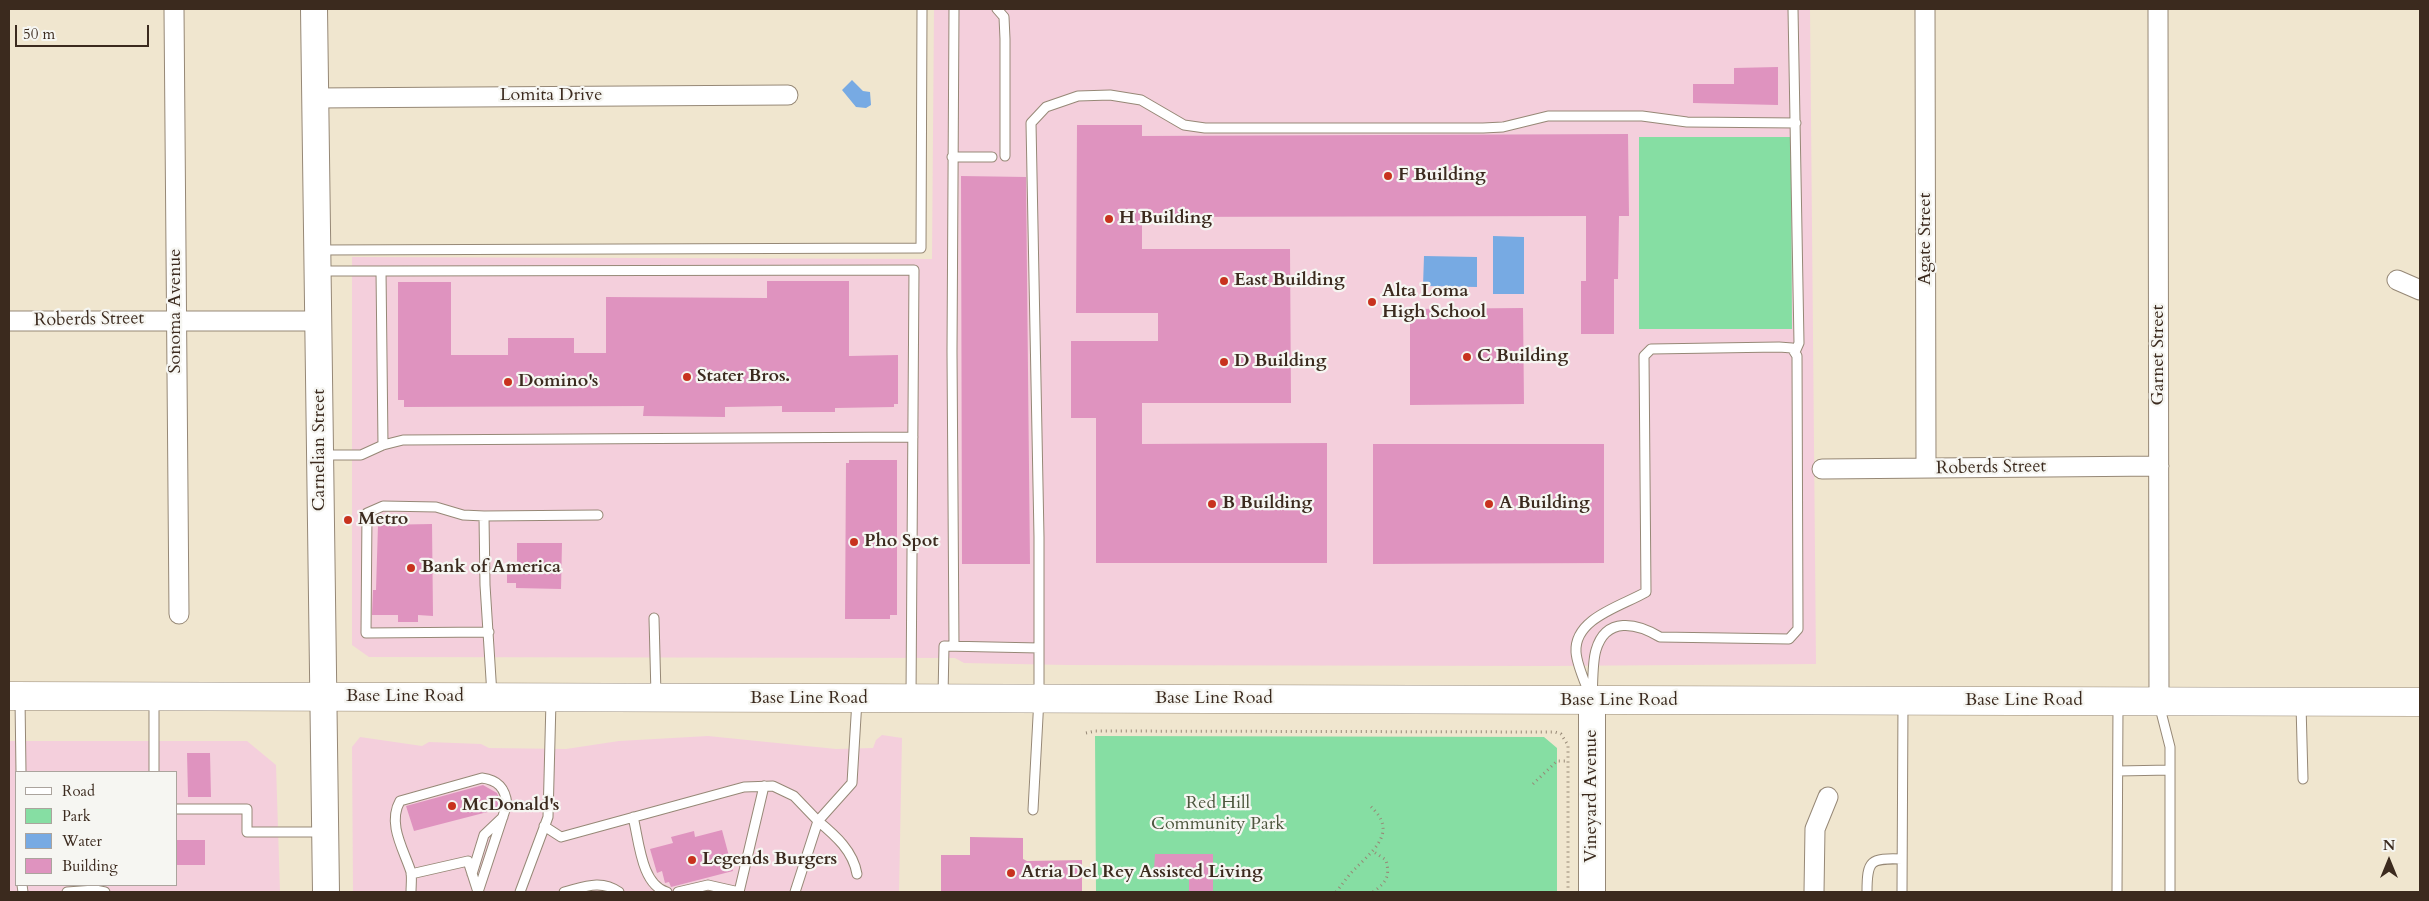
<!DOCTYPE html>
<html>
<head>
<meta charset="utf-8">
<style>
  body { margin:0 }
  #map { position:relative; width:2429px; height:901px; overflow:hidden; background:#f0e6cf; font-family:Cardo,serif }
  canvas { display:block }
  .frame { position:absolute; inset:0; border:10px solid #3b2a1e; pointer-events:none }
  .legend { position:absolute; left:15px; top:771px; width:162px; height:115px; box-sizing:border-box; background:#f6f6f2; border:1px solid #aba49d; margin:0; padding:6px 9px; list-style:none; font-size:15px; color:#3b2a1e }
  .legend li { display:flex; align-items:center; gap:10px; height:25px }
  .legend b { width:25px; border:1px solid #aba49d }
  .north { position:absolute; left:2364px; top:836px; width:50px; height:50px; -webkit-text-stroke:4px #f6f6f2; paint-order:stroke; rotate:0deg; font-size:14px; font-weight:700; line-height:20px; text-align:center; color:#3b2a1e }
  .north::after { content:''; display:block; margin:auto; width:18px; height:22px; background:#3b2a1e; clip-path:polygon(50% 0,100% 100%,50% 72%,0 100%) }
  .scale { position:absolute; left:15px; top:25px; width:134px; height:22px; box-sizing:border-box; border:2px solid #3b2a1e; border-top:0; padding-left:6px; font-size:15px; line-height:18px; white-space:nowrap; color:#3b2a1e; -webkit-text-stroke:4px #f6f6f2; paint-order:stroke }
</style>
</head>
<body>
<div id="map">
<canvas width="2429" height="901"></canvas>
<div class="frame"></div>
<ul class="legend">
<li><b style="height:6px;background:#fff"></b>Road</li>
<li><b style="height:14px;background:#86dea3"></b>Park</li>
<li><b style="height:14px;background:#77aae3"></b>Water</li>
<li><b style="height:14px;background:#df93bf"></b>Building</li>
</ul>
<div class="north">N</div>
<div class="scale">50 m</div>
</div>
<script>
const context = document.querySelector('canvas').getContext('2d');
context.lineJoin = 'round';
function fill(path, color) { context.fillStyle = color; context.fill(path, 'evenodd'); }
function trace(path, color, width, dash) { context.strokeStyle = color; context.lineWidth = width; context.lineCap = dash ? 'butt' : 'round'; context.setLineDash(dash || []); context.stroke(path); }
function label(font, color, halo, rows, align = 'center') {
  context.font = font + ' Cardo,serif'; context.lineWidth = 4.5; context.setLineDash([]); context.textBaseline = 'middle'; context.strokeStyle = halo; context.fillStyle = color; for (const [text, x, y, turn = 0] of rows) {
    context.save(); context.translate(x, y); context.rotate((+turn || 0) * Math.PI / 180); context.textAlign = isNaN(turn) ? turn : align; if (halo) context.strokeText(text, 0, 0); context.fillText(text, 0, 0); context.restore();
  }
}
fill(new Path2D(`
  M934 9H1810L1816 664 1548 666 1067 665 964 663 955 658 369 657 352 645V257L932 259Z
  M882 735 902 738 899 892H353L352 747 360 737 422 746 429 742 481 744 489 748 566 749 619 741 708 736 836 749 873 748 876 740Z
  M9 741H247L276 765 280 892H9ZM16 772H176V885H16Z`), '#f4cfdc');
fill(new Path2D(`
  M1639 137H1791L1792 329H1639Z
  M1095 736 1544 737 1557 748V892H1096Z`), '#86dea3');
fill(new Path2D(`
  M852 80 863 91 870 92 871 105 866 108 856 107 842 90Z
  M1493 236 1524 237V294H1493Z
  M1424 256 1477 257V287L1423 286Z`), '#77aae3');
fill(new Path2D(`
  M1778 67V105L1693 103V84H1734V68Z
  M1077 125H1142V136L1628 134 1629 216H1619L1618 279H1614V334H1581V281H1586V216L1142 217V249H1290L1291 403H1142V444L1327 443V563H1096V418H1071V341H1158V313H1076Z
  M961 176 1026 177 1030 564H962Z
  M767 281H849V356L898 355V404H894V407L835 408V412H782V406L725 407V417L643 416 644 406 404 407V400H398V282H451V355H508V338H574V353H606V297L767 298Z
  M1523 308 1524 404 1410 405V309Z
  M1373 444H1604V563L1373 564Z
  M849 460H897V615H890V619H845L846 463H849Z
  M432 524 433 616 418 615V622H398V615H372L373 590H376L378 525Z
  M517 543H562L561 589 516 588V583H507V565H517Z
  M187 753H210L211 797H188Z
  M483 785 497 793 500 801 498 802 499 809 414 831 406 806Z
  M722 830 733 871 671 887 669 882 665 883 662 871 657 873 650 849 673 843 671 837 694 831 695 837Z
  M970 837 1023 838V859L1027 861 1082 860V892H941V855H970Z
  M176 840H205V865H176Z
  M1155 854H1213V892H1189V870H1154Z`), '#df93bf');
const lane = new Path2D(`
  M997 9 1004 17 1005 39V156
  M1793 9 1799 343 1795 352
  M952 157H992
  M320 250 921 248 922 9
  M319 271H381L383 445
  M381 271 914 270 911 695
  M1779 347 1792 348 1797 356 1798 629 1789 639 1660 637C1637 623 1606 616 1596 650 1592 663 1593 686 1592 701 1587 686 1577 667 1576 652 1574 618 1622 606 1646 592L1644 356 1651 349Z
  M321 455H361L383 445 403 440 913 437
  M484 516 485 585 492 695
  M654 618 656 695
  M489 632 366 633 367 513 383 506 436 507 463 515 484 516 598 515
  M954 646 952 351 954 9
  M1039 648V537L1031 123 1046 107 1078 96 1110 95 1141 100 1184 125 1205 128H1483L1503 127 1548 116H1642L1687 122 1796 123
  M943 696 944 646 1039 648V698L1033 810
  M154 698V772
  M20 699 21 772
  M2159 704 2170 747V892
  M2301 705 2303 779
  M2118 771 2170 770
  M176 809H247V832H323
  M633 817C639 840 641 885 667 892
  M544 826 561 837 744 787 773 786 794 796 818 821 795 892
  M411 874 468 861 478 892
  M472 874 484 835 503 817
  M857 874C853 851 836 836 818 821L852 783 857 700
  M22 885 23 892
  M67 892 95 890 105 892
  M411 892C411 886 412 878 411 872 404 850 387 824 400 801L482 778C498 780 505 788 507 804L478 892
  M520 892 548 817 551 701
  M564 892C584 887 601 879 619 892
  M678 892 708 885 739 892
  M739 892 764 786
  M1867 892C1867 860 1870 858 1902 859
  M1902 892 1903 703
  M2117 892 2118 705`);
const street = new Path2D(`
  M174 9 179 614
  M1925 9 1926 468
  M2158 9 2159 701
  M314 98 788 95
  M2397 280 2420 290
  M9 321H320
  M1822 469 2159 466
  M1814 892 1815 829 1828 797`);
const secondary = new Path2D(`
  M314 9 326 892
  M1592 701V892`);
const primary = new Path2D(`
  M9 696 2420 702`);
trace(lane, '#968876', 11);
trace(street, '#968876', 21);
trace(secondary, '#968876', 28);
trace(primary, '#968876', 29);
trace(new Path2D(`
  M1086 733 1095 731 1555 732 1561 734 1568 745V892
  M1533 784 1557 761H1568
  M1336 892C1341 886 1345 880 1350 874 1369 853 1402 833 1369 805
  M1373 892C1387 882 1390 876 1386 860L1374 852`), '#968876', 3, [1, 4]);
trace(lane, '#fff', 9);
trace(street, '#fff', 19);
trace(secondary, '#fff', 26);
trace(primary, '#fff', 28);
for (const [x, y, r, color] of [
  [1388,176,5,"#c8321e"],
  [1109,219,5,"#c8321e"],
  [1224,281,5,"#c8321e"],
  [1372,302,5,"#c8321e"],
  [1467,357,5,"#c8321e"],
  [1224,362,5,"#c8321e"],
  [687,377,5,"#c8321e"],
  [508,382,5,"#c8321e"],
  [1212,504,5,"#c8321e"],
  [1489,504,5,"#c8321e"],
  [348,520,5,"#c8321e"],
  [854,542,5,"#c8321e"],
  [411,568,5,"#c8321e"],
  [452,806,5,"#c8321e"],
  [692,860,5,"#c8321e"],
  [1011,873,5,"#c8321e"]
]) { const dot = new Path2D(); dot.arc(x, y, r, 0, 2 * Math.PI); context.fillStyle = color; context.fill(dot); trace(dot, '#f6f6f2', 2); }
label('18px', '#3b2a1e', '#f6f6f2', [
  ["Lomita Drive",551,96],
  ["Agate Street",1926,239,-90],
  ["Sonoma Avenue",176,311,-90],
  ["Roberds Street",89,320,-1],
  ["Garnet Street",2159,355,-90],
  ["Carnelian Street",320,450,-90],
  ["Roberds Street",1991,468,-1],
  ["Base Line Road",405,697],
  ["Base Line Road",809,699],
  ["Base Line Road",1214,699],
  ["Base Line Road",1619,701],
  ["Base Line Road",2024,701],
  ["Vineyard Avenue",1592,796,-90]
]);
label('bold 18px', '#3b2a1e', '#f6f6f2', [
  ["F Building",1398,176],
  ["H Building",1119,219],
  ["East Building",1234,281],
  ["Alta Loma",1382,292],
  ["High School",1382,313],
  ["C Building",1477,357],
  ["D Building",1234,362],
  ["Stater Bros.",697,377],
  ["Domino's",518,382],
  ["B Building",1222,504],
  ["A Building",1499,504],
  ["Metro",358,520],
  ["Pho Spot",864,542],
  ["Bank of America",421,568],
  ["McDonald's",462,806],
  ["Legends Burgers",702,860],
  ["Atria Del Rey Assisted Living",1021,873]
], 'left');
label('18px', '#4e573f', '#f6f6f2', [
  ["Red Hill",1218,804],
  ["Community Park",1218,825]
]);
</script>
</body>
</html>
